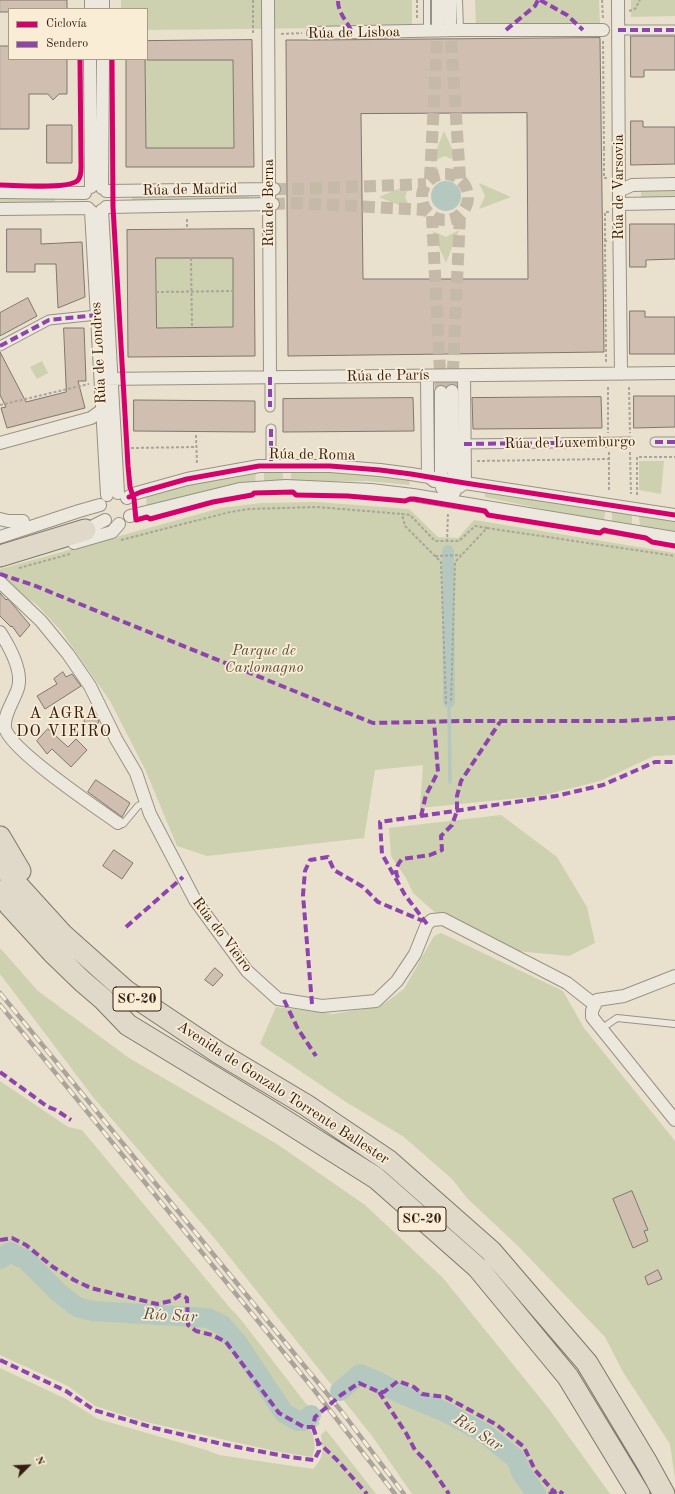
<!DOCTYPE html>
<html>
<head>
<meta charset="utf-8">
<style>
  body { margin:0 }
  #map { position:relative; width:675px; height:1494px; overflow:hidden; background:#e9e0cd; font-family:"Old Standard TT",serif }
  canvas { display:block }
  .legend { position:absolute; left:8px; top:8px; width:140px; height:52px; box-sizing:border-box; background:#f9edd6; border:1px solid #aa9a88; margin:0; padding:5px 7px; list-style:none; font-size:12px; color:#341d13 }
  .legend li { display:flex; align-items:center; gap:8px; height:20px }
  .legend b { width:20px; border:1px solid #aa9a88 }
  .north { position:absolute; left:8px; top:1446px; width:40px; height:40px; -webkit-text-stroke:3px #f9edd6; paint-order:stroke; rotate:66deg; font-size:11px; font-weight:700; line-height:16px; text-align:center; color:#341d13 }
  .north::after { content:''; display:block; margin:auto; width:14px; height:18px; background:#341d13; clip-path:polygon(50% 0,100% 100%,50% 72%,0 100%) }
</style>
</head>
<body>
<div id="map">
<canvas width="675" height="1494"></canvas>
<ul class="legend">
<li><b style="height:5px;background:#d6006c"></b>Ciclovía</li>
<li><b style="height:5px;background:#8e44ad"></b>Sendero</li>
</ul>
<div class="north">N</div>
</div>
<script>
const context = document.querySelector('canvas').getContext('2d');
context.lineJoin = 'round';
function fill(path, color) { context.fillStyle = color; context.fill(path, 'evenodd'); }
function trace(path, color, width, dash) { context.strokeStyle = color; context.lineWidth = width; context.lineCap = dash ? 'butt' : 'round'; context.setLineDash(dash || []); context.stroke(path); }
function label(font, color, halo, rows, align = 'center') {
  context.font = font + ' "Old Standard TT",serif'; context.lineWidth = 3.5; context.setLineDash([]); context.textBaseline = 'middle'; context.strokeStyle = halo; context.fillStyle = color; for (const [text, x, y, turn = 0] of rows) {
    context.save(); context.translate(x, y); context.rotate((+turn || 0) * Math.PI / 180); context.textAlign = isNaN(turn) ? turn : align; if (halo) context.strokeText(text, 0, 0); context.fillText(text, 0, 0); context.restore();
  }
}
fill(new Path2D(`
  M121 0H412V27L147 30V9H121Z
  M475 0H599L600 25 476 27Z
  M631 0H675V16L631 17Z
  M145 60H233L234 148H146Z
  M444 131 458 161 444 156 431 163Z
  M479 183 511 197 479 209 485 196Z
  M410 184 405 197 411 210 379 197Z
  M641 188H675V200L641 201Z
  M132 195H249V200L132 201Z
  M0 197H55V204H0Z
  M459 230 446 263 432 231 446 237Z
  M156 258H233V327L157 328Z
  M42 361 48 373 37 379 30 367Z
  M639 461H664L661 494 639 490Z
  M283 470V482H264V471Z
  M291 471H335L409 479 410 485 367 481 291 482Z
  M256 472 255 483 147 508 146 496 212 478Z
  M485 491 605 511 604 522 485 497Z
  M316 502 409 509 438 537 458 538 474 520 675 553V755L654 756 600 781 540 796 420 808 423 765 375 770 364 838 207 856 177 846 145 769 110 701 62 632 37 605 0 579V569L221 508 261 503Z
  M612 511 632 514V526L612 523Z
  M639 516 675 522V533L640 527Z
  M501 815 557 857 587 907 595 943 569 956 516 951 437 914 413 893 406 878 391 856 389 828Z
  M441 933 563 991 584 1028 675 1141V1479L670 1444 623 1372 605 1337 519 1247 467 1198 452 1179 404 1137 346 1102 260 1044 276 1007 333 1014 381 1006 404 989 434 936Z
  M0 948 38 991 129 1058 277 1144 365 1205 443 1278 549 1409 610 1494H412L372 1436 322 1373 216 1240 93 1097 19 999 0 974Z
  M0 1081 68 1127 82 1130 230 1308 238 1316 307 1405 320 1424 311 1430C315 1441 316 1447 312 1457L274 1451 142 1421 95 1406 68 1386 0 1355Z
  M0 1368 66 1399 98 1419 206 1450 219 1455 313 1469C325 1456 323 1451 321 1435L326 1430 376 1494H0Z`), '#cdd1af');
fill(new Path2D(`
  M431 196a15 15 0 1 1 30 0a15 15 0 1 1-30 0Z`), '#b4c8bf');
trace(new Path2D(`
  M449 702 450 782`), '#b4c8bf', 3.5);
trace(new Path2D(`
  M448 551 449 702`), '#b4c8bf', 12);
trace(new Path2D(`
  M0 1259 10 1252 26 1260 58 1292 77 1307 93 1311 208 1318 221 1324 237 1342 284 1413 298 1421H304L311 1415
  M340 1391 360 1374 379 1382 397 1392 445 1412 484 1433 516 1459 521 1472 536 1494`), '#b4c8bf', 20);
const building = new Path2D(`
  M0 0H67V9H9V12H0Z
  M631 36H675V70H644V77H631Z
  M600 38 604 352 288 356 286 40H313ZM527 113 528 279H363L361 114Z
  M252 40 254 167H126V59H145L146 148H234L233 60H147V41Z
  M0 46H9V59H67V94H59L53 100 48 94H29V129H0Z
  M631 121H643V127H675V164L631 165Z
  M47 125H72V163H47Z
  M630 224H675V259L646 260V267H630Z
  M7 229H41V244L82 242 85 297 58 308 56 264H35V272H7Z
  M254 229 255 356 128 357 127 230ZM156 258H233V327L157 328Z
  M28 298 37 316 0 336V313Z
  M630 311H645V317H675V354H630Z
  M64 328H84L86 381H78L85 408 7 428 1 408 6 407 0 395V352L26 402 66 392Z
  M634 396H675V427L634 428Z
  M601 397 602 428 473 429 472 398Z
  M413 398 414 431 283 432V399Z
  M134 400 255 401V432L134 431Z
  M0 593 6 600 7 599 9 600 30 625 20 637 12 626 11 627 0 616Z
  M63 672 66 677 72 674 81 686 45 709 37 696 57 684 54 679Z
  M94 711 99 722 92 730 84 721Z
  M48 729 68 747 76 739 87 750 71 767 52 749 47 754 37 741Z
  M96 780 130 803 122 817 88 792Z
  M114 850 133 863 122 879 103 866Z
  M215 968 223 975 213 986 205 980Z
  M632 1191 648 1230 644 1231 648 1241 633 1248 613 1199Z
  M658 1270 662 1279 648 1285 645 1277Z`);
fill(building, '#d0bfb1');
trace(building, '#7f776d', 1);
trace(new Path2D(`
  M450 23 460 179
  M422 197a23 23 0 1 1 46 0a23 23 0 1 1-46 0Z
  M430 179 438 24
  M274 189H296L426 184
  M273 204 296 203 427 210
  M432 216 441 392
  M452 391 460 215`), '#c5b9a8', 12, [12, 6]);
const service = new Path2D(`
  M459 0 460 30
  M427 31V0
  M118 823 123 824 138 806 146 802
  M601 1029 617 1018 675 1024`);
const pedestrian = new Path2D(`
  M618 30H675
  M0 346 49 320 97 315
  M270 377V407
  M271 429V466
  M655 442H675
  M464 444 630 442`);
const minor = new Path2D(`
  M268 0 270 377
  M618 0 619 204 621 374
  M91 9V0
  M103 9V0
  M450 23V0
  M438 24V0
  M313 33 460 30H603
  M90 59 91 187
  M102 188 103 59
  M106 191 274 189
  M619 191 632 185 675 184
  M0 192 85 193
  M619 204 675 203
  M106 207 273 204
  M0 209 88 208
  M102 210 118 493
  M91 211 107 495
  M427 376 428 476 434 481
  M101 379 675 373
  M441 392V484L442 488 449 494 454 493 457 486 453 471 452 391
  M0 443 91 418 102 410
  M459 487 465 483 464 375
  M127 498 133 494 187 479 259 466H330L380 470 411 474 465 483 675 515
  M130 516 240 489 286 486 371 490 413 495 675 538
  M0 519 8 521H23
  M79 530H85L105 520
  M0 537 79 511 100 505
  M74 543 112 532 119 524
  M0 582 41 621 68 654 90 686 116 739 136 773 150 814 195 900 247 971 278 999 322 1006 376 1001 397 981 415 954 427 924 432 920 443 919 567 983 595 1005
  M0 632C9 646 23 671 18 688 14 701 3 715 5 728 10 750 97 808 118 823
  M675 976 624 996 597 1000 592 1011V1017L675 1120`);
const trunk = new Path2D(`
  M0 556 85 530
  M0 837 20 871
  M0 860 13 880 62 934 126 991 219 1053 306 1105 389 1161 491 1251 587 1363 647 1463 664 1494
  M0 891 10 906 53 953 82 981 103 999 128 1025 268 1110 376 1178 478 1268 568 1377 639 1494`);
trace(service, '#999185', 8);
trace(pedestrian, '#999185', 11);
trace(minor, '#999185', 14);
trace(trunk, '#7f776d', 23);
trace(new Path2D(`
  M253 0V34
  M417 0V20
  M602 0 603 19
  M629 11 635 9 640 0
  M281 34 302 33
  M603 41 604 148 607 149
  M604 148V178H608
  M187 219V230
  M605 241V212H609
  M191 258 192 327
  M156 292 233 291
  M606 362 605 241H608
  M608 387V433
  M629 387 630 433
  M0 405 89 384
  M196 435 197 465
  M131 448 196 447
  M609 452V490
  M630 452 631 494
  M477 461 609 459
  M637 495V457H675
  M487 528 675 556
  M121 540 230 512 249 509 317 507 402 514
  M447 542 448 513
  M435 556 461 555
  M19 568 70 554
  M446 704 441 562 405 526 402 514 410 515 435 541H459L475 526 487 528 455 562 451 703`), '#aaa49c', 2, [3, 2]);
trace(service, '#ede8de', 6);
trace(pedestrian, '#ede8de', 9);
trace(minor, '#ede8de', 12);
trace(trunk, '#e0d8c9', 21);
const rail = new Path2D(`
  M0 993 293 1352 342 1412 404 1494
  M0 1005 311 1386 395 1494`);
trace(rail, '#aaa49c', 4.5);
trace(rail, '#f9edd6', 3, [9]);
trace(new Path2D(`
  M540 0 567 15 583 30
  M338 1C338 13 347 21 352 32
  M506 30 535 6 538 0
  M618 30H675
  M0 346 49 320 97 315
  M270 377V407
  M271 429V466
  M655 442H675
  M464 444 630 442
  M0 574 33 585 373 723 463 721H621L675 718
  M421 816 426 795 438 772 434 722
  M398 878C394 870 397 865 402 859L430 855 442 850 441 836 452 825 457 811V796L461 781 500 722
  M427 924 405 895 382 854 380 822 556 796 603 785 655 762H675
  M126 927 183 877
  M284 1000 298 1029 316 1056
  M312 1004 303 895 305 871 310 860 328 857 334 870 363 887 378 902 423 921
  M0 1072 48 1107 56 1110 71 1120
  M0 1240 12 1238 26 1245 53 1267 74 1280 91 1288 157 1304 171 1301 180 1295 187 1298 188 1325 196 1331 212 1335 226 1342 279 1413 304 1427H313L315 1417 341 1395 359 1383 379 1392H384L398 1381 414 1387 422 1394 446 1397 497 1425 524 1447 535 1470 556 1494
  M0 1360 66 1391 94 1410 154 1428 222 1444 289 1457 314 1460 319 1451 318 1442
  M379 1392 406 1433 415 1450 428 1463 449 1494
  M313 1427 318 1442 337 1460 367 1494
  M549 1494 558 1490 563 1494`), '#8e44ad', 4, [8, 4]);
trace(new Path2D(`
  M112 59 113 207 128 466 130 487 134 499 136 520 147 517 150 519 213 502 252 495 254 493 293 492 296 495 348 496 405 501 410 499H414L480 510 485 511 488 515 600 533 604 530 608 531 646 538 652 542 675 546
  M0 185C14 185 70 190 78 180 82 175 81 168 81 162L80 59
  M129 497 141 492 187 479 259 466H330L380 470 411 474 465 483 675 515`), '#d6006c', 5);
for (const [x, y, w] of [
  [137,999,48],
  [422,1219,48]
]) { const box = new Path2D(); box.roundRect(x - w / 2, y - 12, w, 24, 3); context.fillStyle = '#f9edd6'; context.fill(box); trace(box, '#341d13', 1); }
label('bold 14px', '#341d13', null, [
  ["SC-20",137,999],
  ["SC-20",422,1219]
]);
label('15px', '#341d13', '#f9edd6', [
  ["Rúa de Lisboa",354,33,-1],
  ["Rúa de Varsovia",619,187,-90],
  ["Rúa de Madrid",190,190,-1],
  ["Rúa de Berna",269,203,-90],
  ["Rúa de Londres",99,353,-93],
  ["Rúa de París",388,376,-1],
  ["Rúa de Luxemburgo",570,443,-1],
  ["Rúa de Roma",312,455,1],
  ["Rúa do Vieiro",222,935,53],
  ["Avenida de Gonzalo Torrente Ballester",283,1093,33]
]);
label('italic 15px', '#5b4f3b', '#f9edd6', [
  ["Parque de",264,651],
  ["Carlomagno",264,668]
]);
context.letterSpacing = '1px';
label('16px', '#341d13', '#f9edd6', [
  ["A AGRA",64,714],
  ["DO VIEIRO",64,732]
]);
context.letterSpacing = '0px';
label('italic 16px', '#544d45', '#f9edd6', [
  ["Río Sar",170,1316,3],
  ["Río Sar",478,1433,33]
]);
</script>
</body>
</html>
